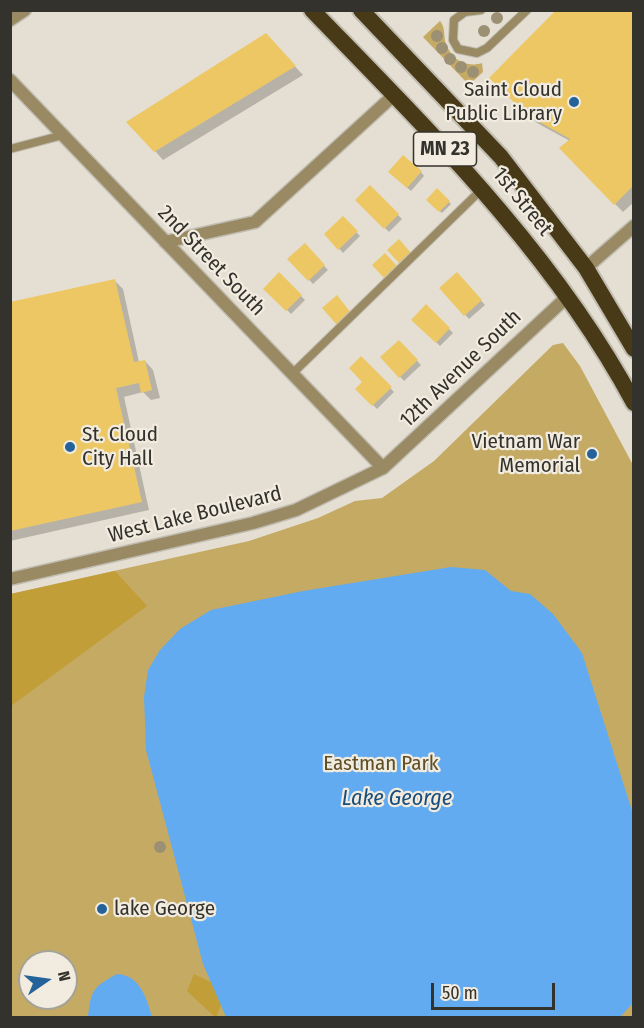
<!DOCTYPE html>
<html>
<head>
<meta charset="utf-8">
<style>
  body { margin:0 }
  #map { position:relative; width:644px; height:1028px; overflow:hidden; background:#e4dfd2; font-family:"Fira Sans Condensed",sans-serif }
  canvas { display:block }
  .frame { position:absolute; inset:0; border:12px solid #34322d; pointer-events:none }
  .north { position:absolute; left:18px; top:950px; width:60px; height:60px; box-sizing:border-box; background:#f1ecdf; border:2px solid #a5a298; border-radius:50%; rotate:77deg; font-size:16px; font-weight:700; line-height:24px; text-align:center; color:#34322d }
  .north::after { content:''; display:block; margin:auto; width:21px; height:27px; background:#256299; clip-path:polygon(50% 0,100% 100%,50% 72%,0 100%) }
  .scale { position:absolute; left:431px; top:983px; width:124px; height:27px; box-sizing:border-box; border:3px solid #34322d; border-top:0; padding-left:8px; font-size:18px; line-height:21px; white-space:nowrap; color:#34322d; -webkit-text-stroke:4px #f1ecdf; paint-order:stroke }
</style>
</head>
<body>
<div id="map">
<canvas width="644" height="1028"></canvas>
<div class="frame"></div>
<div class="north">N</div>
<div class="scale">50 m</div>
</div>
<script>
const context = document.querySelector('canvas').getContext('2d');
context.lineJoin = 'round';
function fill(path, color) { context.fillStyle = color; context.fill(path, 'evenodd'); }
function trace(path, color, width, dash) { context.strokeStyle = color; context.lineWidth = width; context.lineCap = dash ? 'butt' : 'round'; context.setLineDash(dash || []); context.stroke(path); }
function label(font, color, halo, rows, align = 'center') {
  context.font = font + ' "Fira Sans Condensed",sans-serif'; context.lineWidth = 4.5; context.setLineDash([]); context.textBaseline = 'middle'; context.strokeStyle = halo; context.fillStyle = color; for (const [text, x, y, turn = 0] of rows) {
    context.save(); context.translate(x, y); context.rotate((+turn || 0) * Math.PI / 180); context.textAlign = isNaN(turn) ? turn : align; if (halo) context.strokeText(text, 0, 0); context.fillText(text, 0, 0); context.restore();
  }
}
fill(new Path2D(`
  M440 21C446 28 443 36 446 44 452 60 466 68 482 63L483 72 469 85 423 37Z
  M563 343 580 366 633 465V1017H11L10 594 249 541 318 518 355 501 382 498 434 461 553 345ZM30 962H66V998H30Z`), '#c5aa63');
fill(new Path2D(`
  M115 571 147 606 11 706V594Z
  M194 974 227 990 216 1018 187 991Z`), '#c29e38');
fill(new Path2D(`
  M451 567 485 570 511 591 530 594 553 614 582 653 633 814V1003L619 1018 226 1017 203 964 146 750 144 697 148 670 160 650 180 629 211 610 303 591Z
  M117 974C140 975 147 999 152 1017H88C91 990 93 987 117 974Z`), '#62abf0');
fill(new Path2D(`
  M634 10V202L623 212 561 149 570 141 537 123 491 78Z
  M274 44 303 75 163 160 155 151Z
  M421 172 424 176 411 191 394 176Z
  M370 187 402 219 389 232 357 200Z
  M437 190 451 204 442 213 428 200Z
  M343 218 360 236 343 253 326 234Z
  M305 245 328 270 313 284 289 259Z
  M279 274 305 300 291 314 266 289Z
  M457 274 485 305 469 319 441 288Z
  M115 281 123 289 139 362 145 361 153 370 160 398 151 400 143 392 124 397 149 510 10 541V303Z
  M426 306 453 333 440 346 413 320Z
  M399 342 421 365 404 381 382 358Z
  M361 358 394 392 377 409 357 389 365 382Z`), '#0003');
fill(new Path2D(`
  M556 10H634V185L614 205 559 148 570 139 527 115 489 78Z
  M266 33 296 66 154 152 126 122Z
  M403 155 422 171 407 188 388 172Z
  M370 185 399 214 384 229 355 200Z
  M437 188 450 201 439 212 426 200Z
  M343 216 358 231 338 250 324 234Z
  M399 239 411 253 399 263 387 250Z
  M305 243 325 265 308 281 287 259Z
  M385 253 397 266 384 278 372 265Z
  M279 272 302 295 286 311 263 289Z
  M457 272 482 300 464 316 439 288Z
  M115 279 134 362 145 360 152 390 141 393 139 383 116 388 142 502 10 531V302Z
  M337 295 351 313 337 325 322 308Z
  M426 304 450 328 436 343 411 320Z
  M399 340 418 360 399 378 380 357Z
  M361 356 392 387 372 406 355 389 362 382 349 368Z`), '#ecc764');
const service = new Path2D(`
  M481 10 465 12 454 20 453 40 458 49 477 53 487 48 527 10
  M10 149 63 135
  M292 374 481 190`);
const minor = new Path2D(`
  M10 80 383 468
  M165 242 255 222 394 95`);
const tertiary = new Path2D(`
  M10 20 25 10
  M586 268 634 226
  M10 579 253 523 296 510 383 468 567 297`);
const trunk = new Path2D(`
  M312 10C430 132 553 252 634 403
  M361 10 501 157 586 268 634 349`);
trace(service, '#c1bcb1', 10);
trace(minor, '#c1bcb1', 15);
trace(tertiary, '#c1bcb1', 15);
trace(trunk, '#c1bcb1', 20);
trace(service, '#998a64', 8);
trace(minor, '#998a64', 12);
trace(tertiary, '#998a64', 12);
trace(trunk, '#483a16', 16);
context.fillStyle = '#9b9073';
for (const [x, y] of [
  [497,18],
  [484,31],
  [437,36],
  [442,48],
  [450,59],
  [461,67],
  [473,72],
  [160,847]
]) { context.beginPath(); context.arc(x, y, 6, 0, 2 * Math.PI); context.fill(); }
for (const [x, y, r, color] of [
  [574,102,6,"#256299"],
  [70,447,6,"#256299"],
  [592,454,6,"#256299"],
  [102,909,6,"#256299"]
]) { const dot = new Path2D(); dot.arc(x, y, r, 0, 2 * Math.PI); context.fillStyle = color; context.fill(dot); trace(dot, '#f1ecdf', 2); }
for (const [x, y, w] of [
  [445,149,63]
]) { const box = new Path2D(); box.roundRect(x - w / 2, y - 17, w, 34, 4.5); context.fillStyle = '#f1ecdf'; context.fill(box); trace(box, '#34322d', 1.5); }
label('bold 20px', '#34322d', null, [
  ["MN 23",445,149]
]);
label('21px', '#34322d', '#f1ecdf', [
  ["Saint Cloud",562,90],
  ["Public Library",562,114],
  ["St. Cloud",82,435,"left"],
  ["City Hall",82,459,"left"],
  ["Vietnam War",580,442],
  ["Memorial",580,466],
  ["lake George",114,909,"left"]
], 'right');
label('21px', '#34322d', '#f1ecdf', [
  ["1st Street",522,202,51],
  ["2nd Street South",211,261,46],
  ["12th Avenue South",461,369,-44],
  ["West Lake Boulevard",195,515,-14]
]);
label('21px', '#5f4f26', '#f1ecdf', [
  ["Eastman Park",381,764]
]);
label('italic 22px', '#1a4d7b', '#f1ecdf', [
  ["Lake George",397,799]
]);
</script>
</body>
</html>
